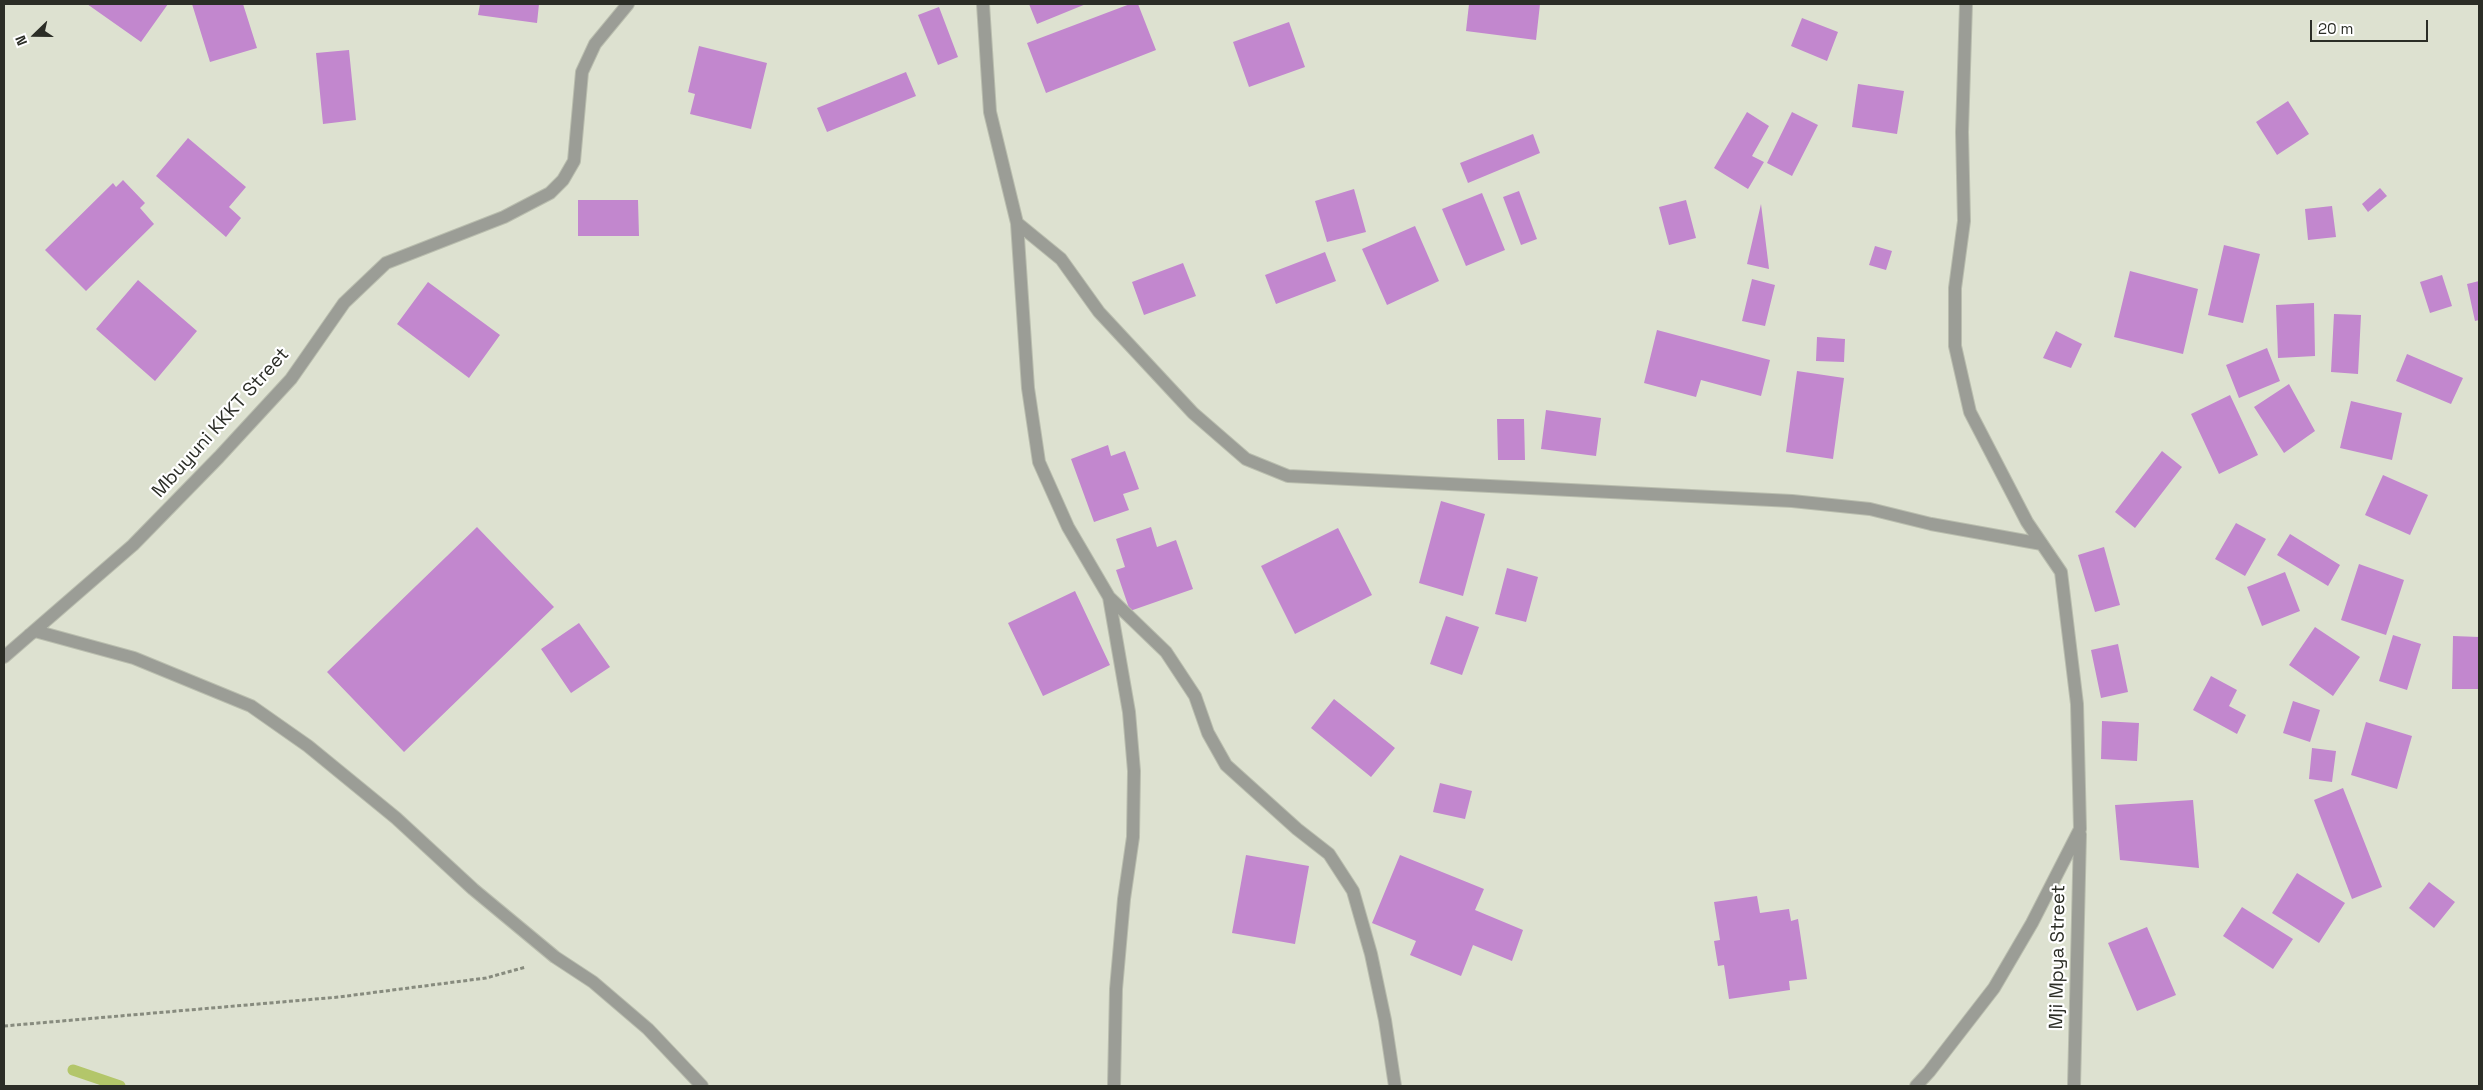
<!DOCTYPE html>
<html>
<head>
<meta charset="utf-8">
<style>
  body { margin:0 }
  #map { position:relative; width:2483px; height:1090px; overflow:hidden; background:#dde1d0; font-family:"Space Grotesk",sans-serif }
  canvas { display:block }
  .frame { position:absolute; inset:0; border:5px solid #2b2d26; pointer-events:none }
  .north { position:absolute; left:10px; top:10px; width:50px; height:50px; -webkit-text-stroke:4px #fff; paint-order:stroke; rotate:248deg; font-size:14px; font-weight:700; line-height:20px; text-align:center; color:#2b2d26 }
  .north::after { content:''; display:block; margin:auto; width:18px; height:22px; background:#2b2d26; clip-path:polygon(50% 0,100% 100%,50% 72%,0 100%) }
  .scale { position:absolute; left:2310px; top:20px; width:118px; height:22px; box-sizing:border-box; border:2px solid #2b2d26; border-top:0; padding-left:6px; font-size:15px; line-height:18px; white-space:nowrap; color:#2b2d26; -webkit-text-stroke:4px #fff; paint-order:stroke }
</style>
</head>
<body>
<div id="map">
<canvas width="2483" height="1090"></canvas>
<div class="frame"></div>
<div class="north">N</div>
<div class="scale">20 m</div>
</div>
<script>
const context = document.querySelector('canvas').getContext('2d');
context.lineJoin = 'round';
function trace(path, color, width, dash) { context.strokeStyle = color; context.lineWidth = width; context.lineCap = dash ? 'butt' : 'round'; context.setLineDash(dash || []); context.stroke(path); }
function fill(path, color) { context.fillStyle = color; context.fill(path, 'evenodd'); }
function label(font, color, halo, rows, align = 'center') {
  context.font = font + ' "Space Grotesk",sans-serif'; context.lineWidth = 4.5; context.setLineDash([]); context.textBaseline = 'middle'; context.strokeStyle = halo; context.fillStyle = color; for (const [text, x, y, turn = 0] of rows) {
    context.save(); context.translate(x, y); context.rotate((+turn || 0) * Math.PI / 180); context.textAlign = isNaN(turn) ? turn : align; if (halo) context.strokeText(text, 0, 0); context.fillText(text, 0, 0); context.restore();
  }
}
trace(new Path2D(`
  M73 1070 120 1086`), '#b3c66a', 11);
fill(new Path2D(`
  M87 4H168L141 42Z
  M192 4H243L257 48 210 62Z
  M480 4H539L537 23 478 15Z
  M1029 4H1086L1037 24Z
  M1130 4H1138L1156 50 1046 93 1027 43Z
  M1469 4H1540L1536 40 1466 31Z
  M939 7 958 57 938 65 918 15Z
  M1802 18 1838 32 1827 61 1791 46Z
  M1289 22 1305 67 1249 87 1233 42Z
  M699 46 767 63 751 129 690 114 695 94 688 92Z
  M349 50 356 120 323 124 316 53Z
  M906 72 916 96 827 132 817 108Z
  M1858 84 1904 91 1897 134 1852 127Z
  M2288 101 2309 134 2277 155 2256 122Z
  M1747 112 1769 126 1752 156 1764 162 1748 189 1714 168Z
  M1792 112 1818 125 1792 176 1767 163Z
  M1533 134 1540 153 1468 183 1460 163Z
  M188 138 246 187 229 207 241 218 226 237 156 176Z
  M123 180 145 203 140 208 154 224 86 291 45 250 113 183 116 187Z
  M2380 188 2387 196 2368 212 2362 204Z
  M1354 189 1366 232 1327 242 1315 201Z
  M1519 191 1537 239 1521 245 1503 197Z
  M1482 193 1505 250 1466 266 1442 209Z
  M578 200H638L639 236H578Z
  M1686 200 1696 238 1669 245 1659 207Z
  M1761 204 1769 269 1747 264Z
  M2332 206 2336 237 2308 240 2305 209Z
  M1415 226 1439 281 1387 305 1362 249Z
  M2224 245 2260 254 2243 323 2208 315Z
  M1875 246 1892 251 1886 270 1869 265Z
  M1325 252 1336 281 1276 304 1265 275Z
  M1183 263 1196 296 1144 315 1132 282Z
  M2130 271 2198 289 2183 354 2114 337Z
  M2442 275 2452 306 2430 313 2420 282Z
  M1752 279 1775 285 1765 326 1742 321Z
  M138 280 197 331 155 381 96 329Z
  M2479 281V320L2475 321 2467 284Z
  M428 282 500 335 469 378 397 324Z
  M2314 303 2315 356 2278 358 2276 305Z
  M2334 314 2361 315 2358 374 2331 372Z
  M1657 330 1770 360 1761 396 1701 380 1696 397 1644 383Z
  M2056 331 2082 344 2071 368 2043 358Z
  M1817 337 1845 339 1844 362 1816 361Z
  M2267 348 2280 381 2239 398 2226 365Z
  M2407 354 2463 378 2451 404 2396 381Z
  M1797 371 1844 378 1833 459 1786 452Z
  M2289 384 2315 431 2284 453 2254 407Z
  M2230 395 2258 455 2219 474 2191 414Z
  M2351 401 2402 413 2392 460 2340 448Z
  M1546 410 1601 418 1596 456 1541 449Z
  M1497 419H1524L1525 460H1498Z
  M1108 445 1111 456 1125 451 1139 489 1123 494 1129 510 1094 522 1071 459Z
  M2162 451 2182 467 2135 528 2115 512Z
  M2383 475 2428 495 2410 535 2365 515Z
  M1441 501 1485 514 1463 596 1419 583Z
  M2236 523 2266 539 2245 576 2215 559Z
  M477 527 554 607 404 752 327 672Z
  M1151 527 1157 547 1176 540 1193 589 1130 611 1116 570 1125 567 1116 539Z
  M1338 528 1372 595 1295 634 1261 566Z
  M2290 534 2340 565 2328 586 2277 555Z
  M2104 547 2120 605 2095 612 2078 555Z
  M2359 564 2404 580 2386 635 2341 620Z
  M1507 568 1538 577 1526 622 1495 614Z
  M2285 572 2300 611 2262 626 2247 587Z
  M1075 591 1110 665 1043 696 1008 623Z
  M1446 616 1479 627 1462 675 1430 664Z
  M579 623 610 667 571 693 541 649Z
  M2315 627 2360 657 2333 696 2289 665Z
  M2393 635 2421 644 2407 690 2379 681Z
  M2453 636 2479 637V689H2452Z
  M2118 644 2128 692 2101 698 2091 650Z
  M2211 676 2237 690 2229 706 2246 715 2237 734 2193 710Z
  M1334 699 1395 748 1371 777 1311 728Z
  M2293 701 2320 710 2310 742 2283 733Z
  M2102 721 2139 723 2137 761 2101 759Z
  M2366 722 2412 736 2397 789 2351 775Z
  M2312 748 2336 751 2332 782 2309 779Z
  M1440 783 1472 791 1465 819 1433 812Z
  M2343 788 2382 887 2352 899 2314 800Z
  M2193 800 2199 868 2120 860 2115 805Z
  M1246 855 1309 866 1295 944 1232 933Z
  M1400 855 1484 889 1475 910 1523 930 1512 961 1473 945 1461 976 1410 955 1416 941 1372 923Z
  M2297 873 2345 903 2319 943 2272 913Z
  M2429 882 2455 902 2434 928 2409 908Z
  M1757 896 1760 913 1789 909 1791 921 1798 919 1807 979 1789 981 1790 990 1729 999 1724 965 1718 966 1714 941 1720 940 1714 902Z
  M2242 907 2293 939 2273 969 2223 936Z
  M2147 927 2176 995 2137 1011 2108 943Z`), '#c287ce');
const street = new Path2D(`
  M983 4 990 112 1017 223 1028 388 1039 462 1068 527 1109 597 1129 712 1134 771 1133 837 1124 899 1116 989 1114 1086
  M1017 223 1061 259 1099 312 1193 413 1246 459 1288 476 1792 501 1870 509 1931 524 2042 544
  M1109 597 1166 652 1195 696 1208 733 1226 765 1297 829 1329 854 1353 891 1371 954 1385 1020 1395 1086
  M29 635 35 631 134 658 251 706 308 746 396 818 473 889 555 957 593 982 648 1029 702 1086
  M4 657 133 545 219 457 291 379 344 303 386 263 504 217 550 193 563 180 574 161 582 72 595 44 628 4
  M1916 1086 1929 1072 1994 988 2032 923 2080 829 2077 704 2061 572 2027 522 1970 412 1955 346V288L1964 221 1962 132 1966 4
  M2074 1086 2080 834`);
trace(street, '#b9bdae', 14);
trace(new Path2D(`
  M4 1026 339 997 486 978 526 967`), '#878b7e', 3, [4, 2.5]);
trace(street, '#9b9d96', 12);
label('19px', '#2b2d26', '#fff', [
  ["Mbuyuni KKKT Street",221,423,-48],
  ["Mji Mpya Street",2058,957,-89]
]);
</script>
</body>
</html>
